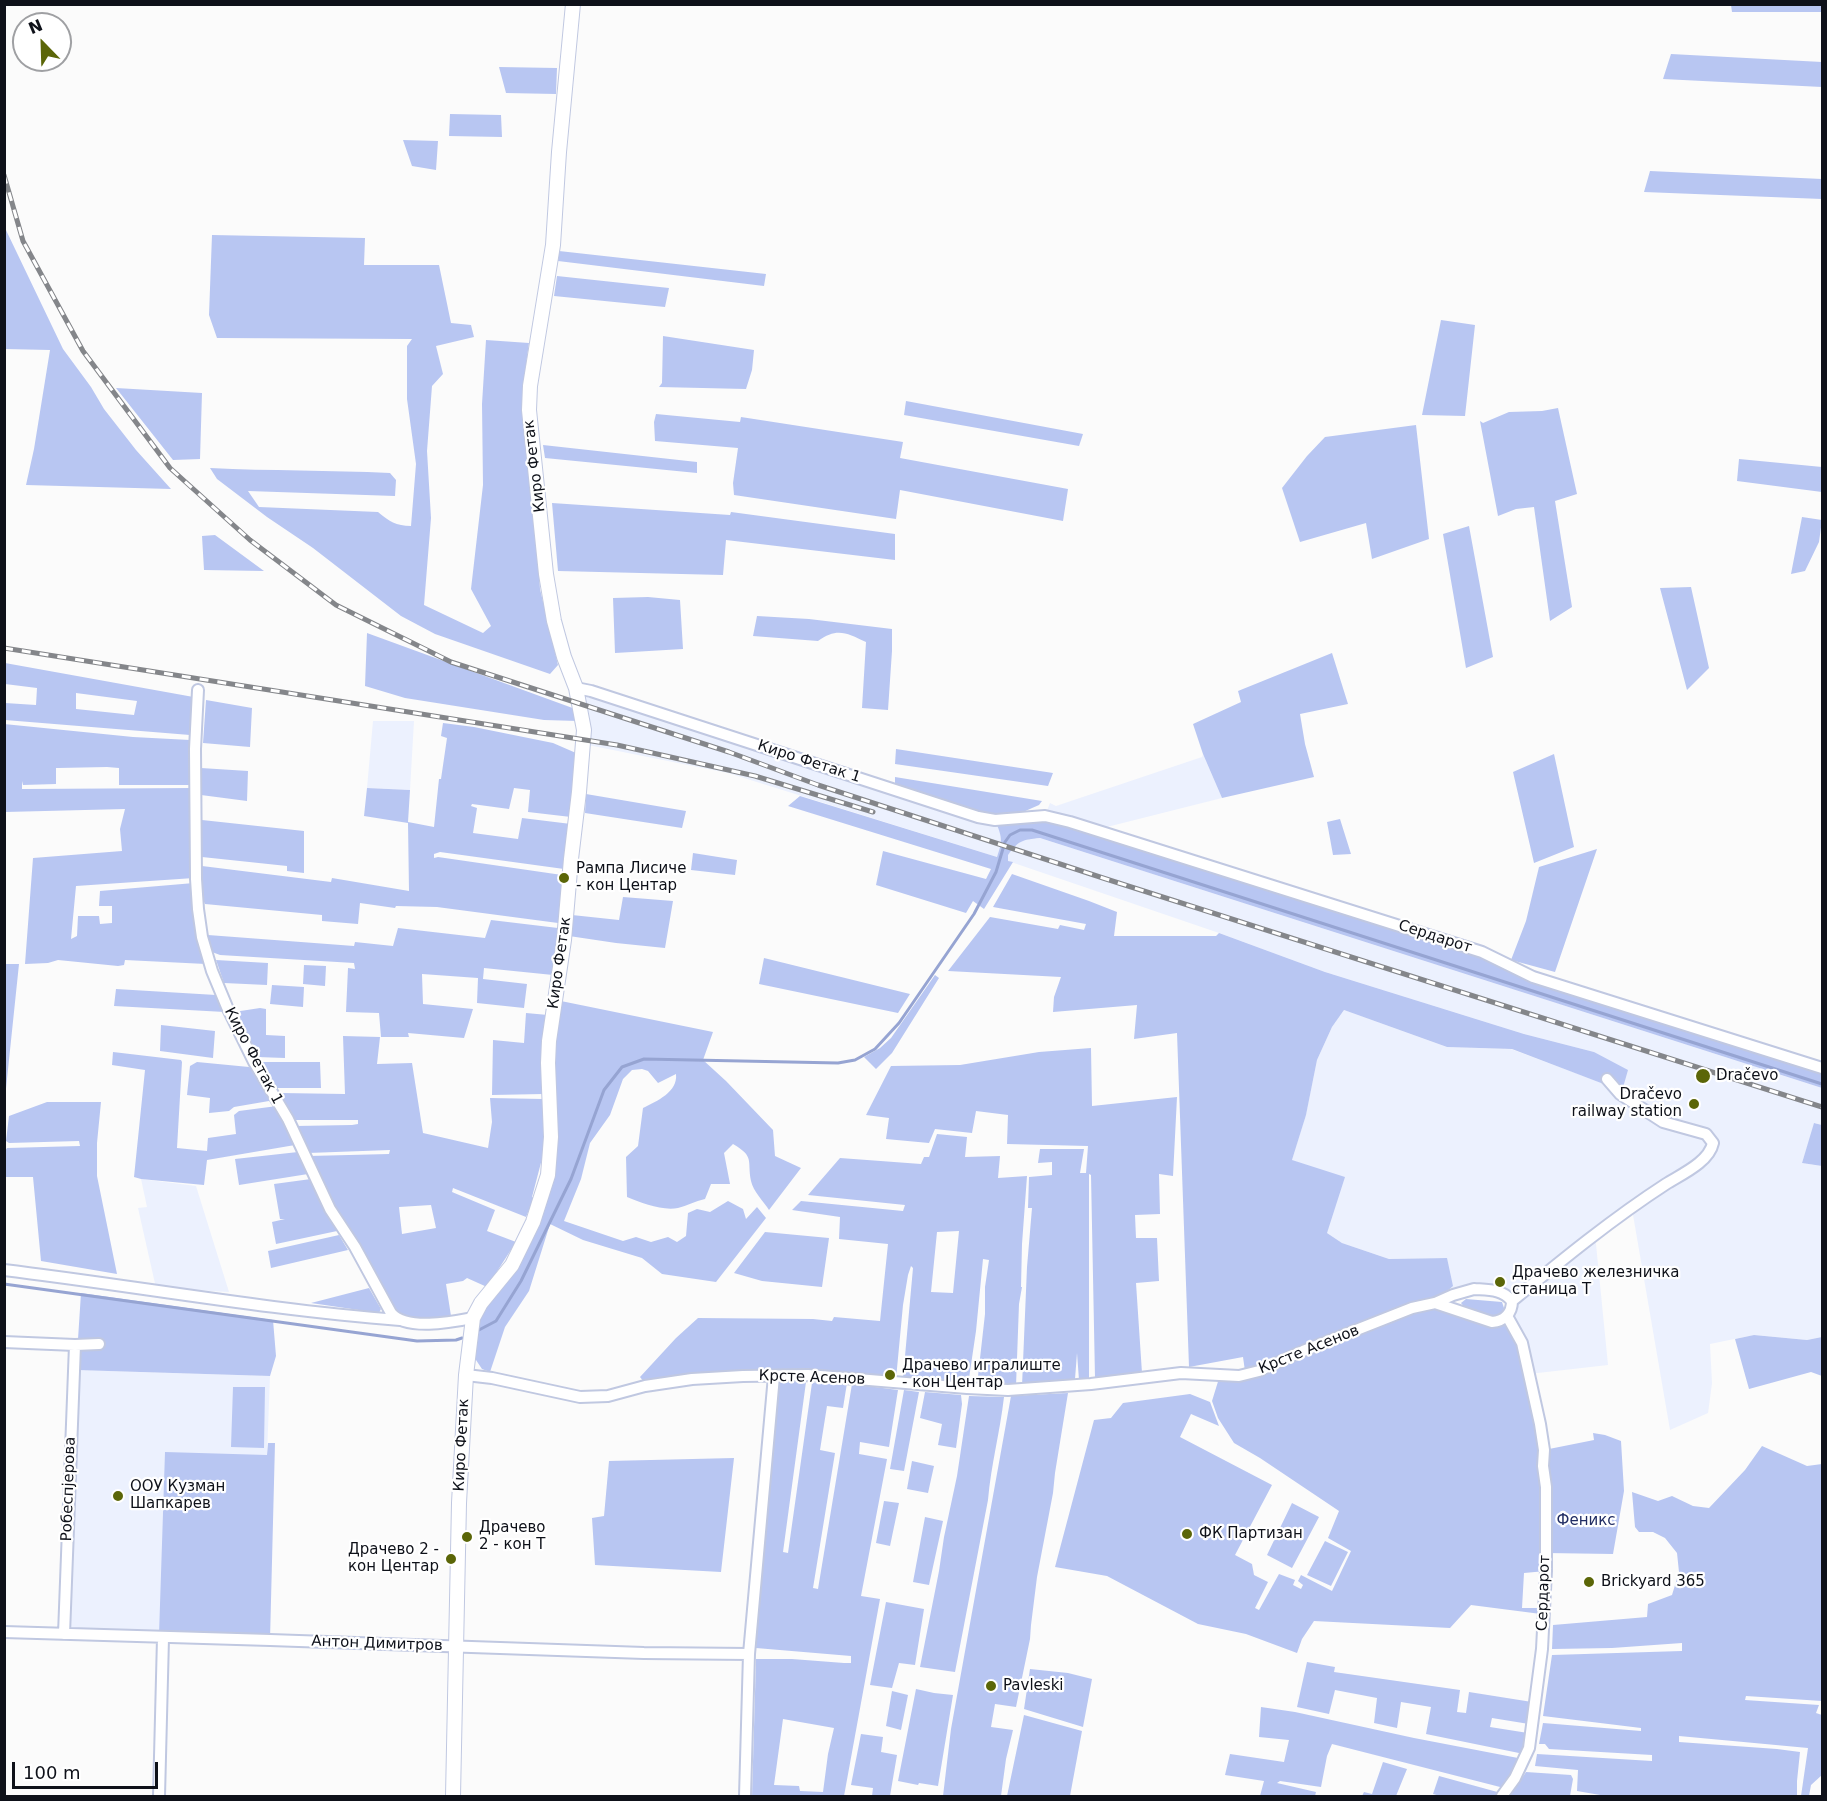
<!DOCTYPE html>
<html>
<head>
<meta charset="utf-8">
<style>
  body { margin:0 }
  #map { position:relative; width:1827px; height:1801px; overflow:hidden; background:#fbfbfb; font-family:"DejaVu Sans",sans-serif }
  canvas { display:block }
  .frame { position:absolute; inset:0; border:6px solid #0e1119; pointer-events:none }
  .north { position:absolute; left:12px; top:12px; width:60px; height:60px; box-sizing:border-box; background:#fff; border:2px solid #9fa0a3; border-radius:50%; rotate:337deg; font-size:16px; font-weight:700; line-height:24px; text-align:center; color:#0e1119 }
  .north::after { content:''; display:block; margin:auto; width:21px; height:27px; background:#5b6608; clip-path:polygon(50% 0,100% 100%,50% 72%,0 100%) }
  .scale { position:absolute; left:12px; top:1762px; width:146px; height:27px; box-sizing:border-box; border:3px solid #0e1119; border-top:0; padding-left:8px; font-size:18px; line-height:21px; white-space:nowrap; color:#0e1119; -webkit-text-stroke:4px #fff; paint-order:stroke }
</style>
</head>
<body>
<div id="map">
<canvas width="1827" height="1801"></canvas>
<div class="frame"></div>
<div class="north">N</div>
<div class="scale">100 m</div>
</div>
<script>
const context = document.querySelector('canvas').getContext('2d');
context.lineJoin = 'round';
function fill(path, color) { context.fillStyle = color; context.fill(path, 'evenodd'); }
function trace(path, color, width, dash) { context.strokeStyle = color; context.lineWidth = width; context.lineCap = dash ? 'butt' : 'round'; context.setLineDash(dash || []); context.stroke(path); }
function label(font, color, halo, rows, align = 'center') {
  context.font = font + ' "DejaVu Sans",sans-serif'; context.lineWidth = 4.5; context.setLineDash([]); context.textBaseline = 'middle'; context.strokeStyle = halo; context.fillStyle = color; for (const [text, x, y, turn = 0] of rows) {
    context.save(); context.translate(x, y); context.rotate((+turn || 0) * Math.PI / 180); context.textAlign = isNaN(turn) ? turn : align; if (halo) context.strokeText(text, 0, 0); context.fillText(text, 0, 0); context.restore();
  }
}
fill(new Path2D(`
  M584 694 995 820 1002 836V845L997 857 728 773 583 744 582 697Z
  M373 721H414L410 790 367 788Z
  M1203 754 1222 798 1095 830 1045 816 1050 803 1056 806 1202 757Z
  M1040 838 1822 1088V1125L1815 1123 1802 1163 1822 1166V1337L1807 1340 1754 1335 1710 1344 1712 1383 1708 1413 1670 1430 1632 1209 1595 1234 1608 1365 1529 1374 1507 1316 1512 1301 1474 1289 1435 1303 1447 1258 1389 1259 1342 1243 1327 1233 1292 1160 1306 1114 1317 1060 1332 1027 1344 1010 1447 1047 1511 1049 1621 1090 1594 1052 1524 1034 1325 972 1219 933 1008 861V854L1017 843 1023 840Z
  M141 1179 196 1186 229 1292 156 1288 138 1208 147 1207Z
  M76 1370 270 1376 267 1455 159 1635 68 1632Z`), '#ecf1fe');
fill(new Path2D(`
  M1731 5H1822V12H1732Z
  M1671 54 1822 62V87L1663 79Z
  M499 67 557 68 556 94 506 93Z
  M450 114 501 115 502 137 449 136Z
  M403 140 438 141 436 170 412 166Z
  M1650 171 1822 179V199L1644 192Z
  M5 228 63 349 91 387 104 409 136 450 171 489 26 485 34 449 50 350 5 349Z
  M212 235 365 238 364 265H439L451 323 471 325 474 337 436 346 443 374 432 386 427 451 431 518 424 605 483 633 491 626 471 589 483 485 482 404 486 340 529 343 523 386 524 434 536 528 540 589 558 665 550 674 435 634 401 616 313 548 267 517 217 479 210 468C270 471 330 470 390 473L396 480 395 496 248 491 259 507 378 512C389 521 396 526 411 526L416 464 407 399V346L412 339 217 338 209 315Z
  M559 251 766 274 764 286 558 261Z
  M557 276 669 288 665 307 554 296Z
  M1441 320 1475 325 1465 416 1422 415Z
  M663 336 754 350 752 370 746 389 659 387 662 383Z
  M116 388 202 393 200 459 173 460Z
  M906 401 1083 434 1079 446 904 415Z
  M1558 408 1577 494 1555 501 1572 607 1550 621 1534 507 1516 509 1498 516 1480 421 1483 423 1509 412 1542 411Z
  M656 414 740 422 741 417 903 442 900 458 1068 489 1063 521 900 490 896 519 734 495 733 483 738 448 655 441 654 422Z
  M1416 425 1429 539 1372 559 1366 523 1300 542 1282 488 1307 456 1325 437Z
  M543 445 697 462V473L545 458Z
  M1739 459 1822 467V492L1737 481Z
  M552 503 730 515 731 512 895 534V560L726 540 723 575 558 571Z
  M1802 517 1822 520 1819 542 1805 571 1791 574Z
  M1469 526 1493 657 1466 668 1443 534Z
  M215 535 264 571 204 570 202 536Z
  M1691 587 1709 668 1687 690 1660 588Z
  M648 597 680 600 683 649 615 653 613 598Z
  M757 616 809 619 892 629V651L888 710 862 708 866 642C847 633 837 627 818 641L753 636Z
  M367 633 578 710V721L544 720 405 698 365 686Z
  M1332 653 1348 704 1300 714 1305 744 1314 777 1222 798 1203 754 1193 724 1241 702 1238 691Z
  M5 663 199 698 192 708 190 735 5 720V703L36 705 37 688 5 684ZM76 693 137 701 134 715 76 709Z
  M206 700 252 708 250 747 203 743Z
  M443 723 474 727 553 743 576 753 571 817 528 812 530 790 514 788 509 809 472 804 471 806 477 808 473 833 518 839 522 818 571 824 564 869 440 852 434 854V858L438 857 562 875 561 907 558 923 437 907 396 906 395 908 360 903 358 924 322 921V915L205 904C199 894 201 878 202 866L331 882 332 878 409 891 408 823 364 816 367 788 410 790 408 822 434 827 439 779H441L447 738 441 736Z
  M4 724 133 737 190 740C191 753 197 774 190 785H119V768L107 767 58 768H56V784L23 785 22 781V789L193 788 194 878 76 886 71 939 77 936 78 916H99L100 924 112 923V906H99L100 891 194 883 206 964 125 960 124 965 118 966 58 960 48 963 25 964 33 858 122 851 120 829 125 809 5 812Z
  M896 749 1053 773 1048 786 895 764Z
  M1554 754 1574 847 1534 863 1513 772Z
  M201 768 248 771 247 801 201 795Z
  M895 777 1042 801 1039 805 1023 812 990 817 895 785Z
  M586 794 686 811 682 828 585 813Z
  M800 796 997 857C1003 840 1002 837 995 820L1045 816 1482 952 1533 977 1822 1068V1088L1040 838C1022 840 1019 840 1008 855V861L1013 862 984 909 973 901 966 913 876 885 883 851 986 879 991 869 788 806Z
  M1340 819 1351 854 1333 855 1327 822Z
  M202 820 304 831V873L287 871V866L202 857Z
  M1597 849 1555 972 1511 960 1526 921 1539 867Z
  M693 853 737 860 735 875 691 870Z
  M1012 874 1089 901 1117 912 1114 936H1216L1219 933 1325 972 1524 1034 1594 1052 1628 1070 1622 1091 1512 1049 1447 1047 1344 1010 1332 1027 1317 1060 1306 1115 1292 1160 1345 1177 1327 1233 1342 1243 1389 1259 1447 1258 1453 1286 1439 1298 1245 1371 1243 1357 1189 1367 1177 1033 1134 1039 1137 1005 1053 1012 1054 997 1061 977 948 971 990 917 1058 929 1060 925 1084 930 1086 924 993 907Z
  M623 897 673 901 665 948 616 943 569 936 572 915 619 920Z
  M491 920 558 928 553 975 484 968 483 979 527 984 524 1008 477 1003 478 978 422 974 423 1004 473 1009 464 1038 408 1033 409 1037H381L379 1013 346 1012 348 968 355 969 354 963 220 955 212 952 208 935 354 946 355 942 393 946 398 928 485 938Z
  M764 958 910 994 898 1013 759 984Z
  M216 960 268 963 267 985 224 983Z
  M5 964H19L5 1098 4 964Z
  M304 965 326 966 325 986 303 984Z
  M935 975 939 978 892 1053 876 1069 864 1057 880 1048 891 1038Z
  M272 985 304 987 303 1007 270 1004Z
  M116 989 216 995 225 1012 114 1006Z
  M556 1000 713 1032 703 1060 726 1081 773 1130 775 1156 801 1168 769 1210C764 1202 753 1191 751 1181 747 1160 755 1157 733 1144L724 1153 730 1184H711L705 1199C695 1201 687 1206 678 1208 662 1211 642 1203 627 1197L626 1157 638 1146 643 1108C657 1101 678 1092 676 1074L658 1083 648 1071 642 1069 632 1070 623 1079 610 1115 590 1143 581 1179 564 1221 623 1241 636 1237 651 1242 668 1237 677 1242 686 1236 688 1213 697 1209 710 1212 728 1201 743 1209 746 1219 757 1207 766 1218 716 1282 662 1274 642 1258 583 1240 550 1224 529 1291 505 1327 490 1372 482 1369 476 1360 474 1352 478 1318 508 1280 548 1175Z
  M260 1008 266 1009V1035L285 1036V1058L257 1057 234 1012Z
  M526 1013 548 1015 543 1094 492 1095 493 1040 524 1043Z
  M161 1025 215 1031 213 1058 160 1051Z
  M343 1036 380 1037 377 1064 412 1063 423 1133 488 1148 492 1122 490 1098 543 1099 547 1127 543 1155 532 1197 534 1198 526 1217 453 1188 452 1192 495 1210 487 1231 516 1242 487 1287 467 1278 463 1281 446 1284 451 1316C434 1319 411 1323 396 1312L327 1192 309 1156 389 1154 390 1150 308 1153 296 1126 352 1125 358 1124V1120H293L282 1101 280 1093 345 1094ZM431 1205 436 1228 402 1234 399 1207Z
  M1091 1048 1092 1106 1177 1097 1173 1176 1159 1174 1160 1214 1135 1215 1136 1238H1157L1159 1281 1136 1283 1142 1373 1095 1378 1091 1175 1089 1174V1380H1079L1077 1353 1075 1379 1022 1386 1027 1267 1032 1208H1028L1029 1177 1052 1175V1162L1038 1163 1040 1149H1084L1080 1173H1086L1088 1146 1007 1144 1008 1115 976 1111 972 1133 935 1129 929 1143 886 1139 889 1118 866 1115 891 1066 960 1065 1039 1052Z
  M113 1052 181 1060 182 1062 177 1148 207 1151 208 1138 236 1134 234 1115 239 1111 277 1106 295 1145 207 1160 204 1185 141 1179 134 1177 145 1070 112 1065Z
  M197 1062 249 1067 253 1071 271 1097 269 1101 234 1107 229 1111 209 1113 210 1098 187 1095 190 1066Z
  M263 1062H320L321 1088H276L264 1070Z
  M47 1102H101L97 1143V1176L117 1274 41 1261 33 1177H5V1151L7 1148 80 1146 79 1141 9 1143 6 1141 9 1116Z
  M1814 1123 1822 1125V1166L1802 1163Z
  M937 1134 967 1137 965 1157 1000 1156 998 1178 1027 1176 1022 1244 1021 1287H1022L1019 1304 1016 1386 977 1385 985 1314V1287L989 1260 983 1259 976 1331 968 1385 903 1378 913 1268 911 1266 908 1275 903 1305 896 1379 644 1382 640 1377 676 1338 698 1318 813 1319 832 1321 834 1317 880 1321 888 1244 839 1239 840 1217 792 1210 801 1201 903 1211 905 1205 808 1195 840 1158 921 1164 924 1157H929ZM959 1231 953 1293 931 1292 937 1232Z
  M298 1152 308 1174 239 1185 235 1159Z
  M311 1179 337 1231 276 1244 272 1222 285 1219H280L274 1184Z
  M765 1232 829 1238 822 1287 762 1281 734 1273Z
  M339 1235 348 1250 271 1268 268 1251Z
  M369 1288 381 1309 379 1313 311 1303Z
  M81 1293 273 1320 276 1356 270 1376 76 1370Z
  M1466 1299 1502 1302 1505 1311 1495 1319 1465 1308 1461 1303Z
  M1435 1303 1481 1318 1507 1316 1519 1336 1544 1450 1594 1440 1593 1433 1605 1435 1621 1441 1624 1491 1613 1554 1546 1553V1571L1524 1573 1522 1608H1542L1541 1614 1471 1605 1450 1628 1314 1621 1302 1639 1297 1653 1246 1634 1198 1624 1107 1576 1055 1567 1094 1420 1111 1418 1123 1403 1190 1394 1210 1402 1219 1426 1191 1414 1180 1437 1272 1485 1235 1555 1252 1564 1254 1575 1268 1582 1255 1608 1259 1610 1279 1574 1295 1580 1293 1585 1301 1589 1303 1585 1298 1581 1301 1575 1332 1591 1351 1551 1328 1538 1339 1511 1260 1458 1234 1443 1218 1418 1212 1401 1220 1375 1240 1376Z
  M1754 1335 1807 1340 1822 1337V1376L1811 1372 1749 1389 1735 1339Z
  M778 1382H806L783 1552 788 1553 812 1383H847L843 1408 827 1406 820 1450 835 1453 813 1588 818 1589 852 1384 898 1390 889 1447 860 1442 859 1454 887 1459 861 1596 880 1599 844 1796H752L756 1659H792L844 1663H851V1656L756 1648ZM783 1719 834 1728 828 1754 823 1792 800 1791 799 1786 774 1785Z
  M233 1387H265L264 1448 231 1447Z
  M904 1390 919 1392 904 1471 890 1469Z
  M925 1392 961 1395 962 1404 956 1448 938 1445 942 1424 920 1418Z
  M1068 1393 1055 1473 1053 1493 1037 1577 1031 1625 1030 1639 1016 1707 995 1704 991 1727 1013 1730 1006 1759 1001 1796H943L951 1729 1011 1396Z
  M969 1396 1004 1397C1000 1432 991 1465 988 1500L955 1672 920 1667 939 1571 944 1537 957 1476Z
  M268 1443H275L270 1640 159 1635 165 1452 267 1455Z
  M1762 1446 1807 1466 1822 1464V1701L1746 1696 1745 1700 1819 1705 1816 1713 1822 1715V1775L1811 1785 1809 1796H1801L1808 1748 1679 1736V1742L1777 1749 1800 1752 1797 1781V1796H1606L1577 1791 1578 1770 1535 1766 1537 1754 1652 1761V1755L1549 1749 1545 1744H1539L1543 1723 1641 1731V1728L1543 1716 1552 1655 1682 1651V1643L1612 1648 1552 1649 1553 1625 1647 1617 1648 1604 1672 1595 1679 1572 1677 1553 1665 1538 1653 1532H1639L1635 1527 1632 1492 1658 1501 1672 1496 1693 1506 1709 1508 1745 1470Z
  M734 1458 721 1572 595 1565 592 1518 604 1516 609 1461Z
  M912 1461 934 1466 928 1493 907 1489Z
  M884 1501 899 1503 890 1546 876 1543Z
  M1292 1503 1319 1517 1292 1568 1267 1555Z
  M925 1517 943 1521 929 1585 913 1582Z
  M1325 1541 1348 1552 1331 1586 1307 1575Z
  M886 1602 924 1609 915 1665 899 1663 892 1688 870 1685Z
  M1307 1662 1335 1667 1334 1672 1460 1690 1457 1712 1466 1713 1469 1692 1532 1702 1529 1724 1492 1718 1490 1727 1528 1733 1523 1753H1519L1426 1734 1431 1707 1401 1702 1397 1728 1374 1723 1377 1698 1335 1690 1329 1714 1297 1707Z
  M1030 1669 1068 1673 1092 1679 1083 1727 1024 1709Z
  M916 1689 934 1693 953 1695 938 1786 919 1783 918 1785 898 1781Z
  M892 1691 908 1695 901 1730 886 1726Z
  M1261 1707 1295 1712 1414 1738 1518 1758 1504 1788 1332 1744 1327 1756 1321 1787 1280 1781 1277 1783 1316 1792 1315 1796H1260L1264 1781 1225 1775 1230 1754 1284 1762 1289 1740 1259 1737Z
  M1024 1715 1082 1731 1070 1796H1007Z
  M861 1734 883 1737 881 1752 897 1755 890 1796H872L873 1788 851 1785Z
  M1383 1762 1407 1769 1396 1796H1362L1364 1792 1372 1794Z
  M1526 1772 1571 1775 1573 1779 1570 1796H1510Z
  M1439 1776 1501 1793 1499 1796H1440L1433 1794Z`), '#b8c6f2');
trace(new Path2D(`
  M4 1284 417 1341 456 1340 462 1338
  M477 1331 496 1321 521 1281 571 1179 604 1090 622 1067 644 1059 838 1063 855 1060 875 1049 899 1023 974 914 996 872 1005 842 1010 835 1020 830H1032L1822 1084`), '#96a4d2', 3);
const street = new Path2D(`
  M576 688 591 691 978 817 995 820 1045 816 1070 822 1482 952 1533 977 1822 1068
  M198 690 195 749 196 879 198 909 202 937 212 971 227 1007 254 1062 288 1119 330 1209 355 1247 391 1313C406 1331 452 1322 473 1318
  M4 1270C136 1286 267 1310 400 1320
  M1474 1289C1489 1290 1502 1289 1512 1301 1512 1314 1504 1321 1492 1322L1435 1303 1453 1295Z
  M1512 1301C1562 1260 1612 1219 1666 1184 1682 1174 1709 1162 1713 1143L1706 1134 1663 1122 1620 1094 1607 1079
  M4 1342 75 1345 99 1344
  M466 1375 492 1378 580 1397 608 1396 645 1386 692 1379 743 1376 808 1375 967 1388 1008 1390 1091 1384 1181 1373 1239 1376 1259 1371 1303 1351 1412 1308 1435 1303
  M4 1632 270 1640 644 1653 749 1654
  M64 1634 75 1345
  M159 1796 163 1638
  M745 1796 749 1654 774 1376
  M1502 1796 1515 1778 1529 1748 1542 1649 1546 1571V1487L1543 1466 1544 1450 1540 1424 1522 1343 1507 1316`);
const secondary = new Path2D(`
  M453 1796 459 1503 466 1375 473 1318 481 1303 512 1265 533 1222 548 1175 551 1137 548 1063 549 1041 564 940 571 859 579 792 584 730 576 688 564 657 554 621 546 574 529 410 530 386 553 245 559 152 573 4`);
trace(street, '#c0c8e1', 14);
trace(secondary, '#c0c8e1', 16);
trace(street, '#fff', 10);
trace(secondary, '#fff', 14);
const rail = new Path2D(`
  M4 175 23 241 83 351 170 468 250 540 336 605 451 662 729 752 818 785 1103 878 1822 1107
  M4 648 617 745 755 776 873 812`);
trace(rail, '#84868a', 5);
trace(rail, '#fff', 3, [9]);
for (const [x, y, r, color] of [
  [564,878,6,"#5b6608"],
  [1703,1076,8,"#5b6608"],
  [1694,1104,6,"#5b6608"],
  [1500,1282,6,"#5b6608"],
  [890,1375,6,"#5b6608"],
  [118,1496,6,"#5b6608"],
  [1187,1534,6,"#5b6608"],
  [467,1537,6,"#5b6608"],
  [451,1559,6,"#5b6608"],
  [1589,1582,6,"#5b6608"],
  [991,1686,6,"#5b6608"]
]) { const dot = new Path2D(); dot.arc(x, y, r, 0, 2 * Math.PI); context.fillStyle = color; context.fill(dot); trace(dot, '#fff', 2); }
label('15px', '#0e1119', '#fff', [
  ["Киро Фетак",535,466,-97],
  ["Киро Фетак 1",809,762,18],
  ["Сердарот",1435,937,18],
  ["Киро Фетак",560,963,-82],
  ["Киро Фетак 1",253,1056,62],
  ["Крсте Асенов",1309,1350,-22],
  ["Крсте Асенов",812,1378,2],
  ["Киро Фетак",462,1445,-87],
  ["Робеспјерова",69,1489,-88],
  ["Сердарот",1544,1593,-88],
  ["Антон Димитров",377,1644,2]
]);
label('15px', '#0e1119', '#fff', [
  ["Рампа Лисиче",576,869],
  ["- кон Центар",576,886],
  ["Dračevo",1716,1076],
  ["Dračevo",1682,1095,"right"],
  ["railway station",1682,1112,"right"],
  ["Драчево железничка",1512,1273],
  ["станица Т",1512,1290],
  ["Драчево игралиште",902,1366],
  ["- кон Центар",902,1383],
  ["ООУ Кузман",130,1487],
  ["Шапкарев",130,1504],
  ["Драчево",479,1528],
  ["2 - кон T",479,1545],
  ["ФК Партизан",1199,1534],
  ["Драчево 2 -",439,1550,"right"],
  ["кон Центар",439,1567,"right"],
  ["Brickyard 365",1601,1582],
  ["Pavleski",1003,1686]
], 'left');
label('15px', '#202c63', '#fff', [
  ["Феникс",1586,1521]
]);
</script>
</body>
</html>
